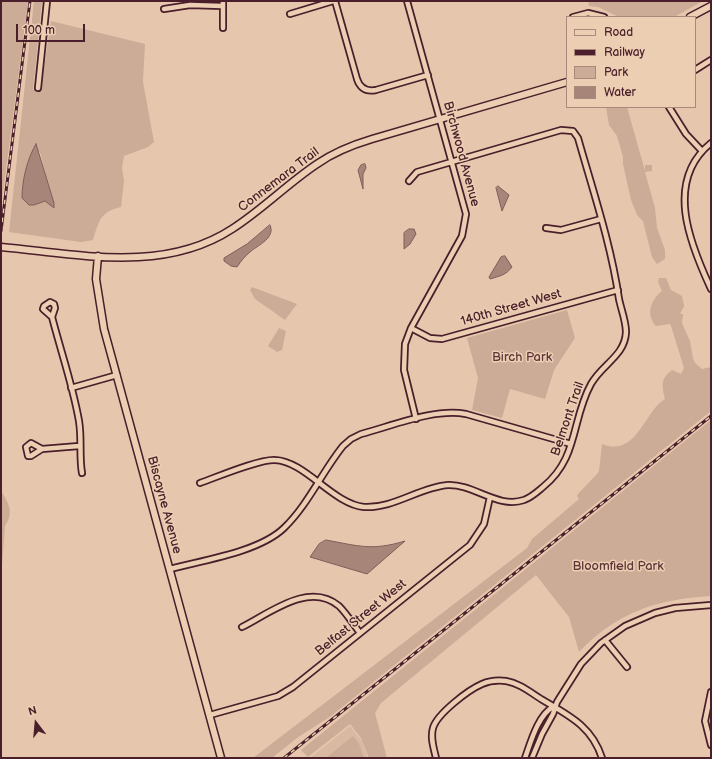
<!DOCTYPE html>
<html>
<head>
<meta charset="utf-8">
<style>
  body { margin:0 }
  #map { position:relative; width:712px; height:759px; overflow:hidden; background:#e6c7ad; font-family:"Balsamiq Sans",sans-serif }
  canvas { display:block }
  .frame { position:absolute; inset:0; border:2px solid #4a1f2b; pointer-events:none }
  .legend { position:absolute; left:566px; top:16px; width:130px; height:92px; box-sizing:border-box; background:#ecceb2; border:1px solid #ab887c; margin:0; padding:5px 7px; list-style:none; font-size:12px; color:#4a1f2b }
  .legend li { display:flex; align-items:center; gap:8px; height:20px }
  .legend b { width:20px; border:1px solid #ab887c }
  .north { position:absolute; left:16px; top:703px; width:40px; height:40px; -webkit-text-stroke:3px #ecceb2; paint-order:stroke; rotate:344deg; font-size:11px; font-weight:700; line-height:16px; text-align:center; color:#4a1f2b }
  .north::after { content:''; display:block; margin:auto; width:14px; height:18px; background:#4a1f2b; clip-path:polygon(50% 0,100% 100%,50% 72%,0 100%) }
  .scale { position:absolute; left:16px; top:24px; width:69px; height:18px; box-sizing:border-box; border:2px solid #4a1f2b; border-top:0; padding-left:5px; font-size:12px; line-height:14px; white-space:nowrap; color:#4a1f2b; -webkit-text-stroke:3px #ecceb2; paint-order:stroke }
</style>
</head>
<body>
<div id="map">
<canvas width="712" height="759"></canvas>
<div class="frame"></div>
<ul class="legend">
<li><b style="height:5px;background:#ecceb2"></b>Road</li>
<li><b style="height:5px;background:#4a1f2b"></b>Railway</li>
<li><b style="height:11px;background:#ccab97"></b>Park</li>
<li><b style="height:11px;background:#a88579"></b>Water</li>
</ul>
<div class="north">N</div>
<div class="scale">100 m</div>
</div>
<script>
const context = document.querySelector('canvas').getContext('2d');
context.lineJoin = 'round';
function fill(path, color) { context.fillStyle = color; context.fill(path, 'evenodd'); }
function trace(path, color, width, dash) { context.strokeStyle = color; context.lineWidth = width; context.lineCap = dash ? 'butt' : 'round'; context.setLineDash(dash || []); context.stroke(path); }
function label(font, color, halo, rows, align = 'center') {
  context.font = font + ' "Balsamiq Sans",sans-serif'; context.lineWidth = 3; context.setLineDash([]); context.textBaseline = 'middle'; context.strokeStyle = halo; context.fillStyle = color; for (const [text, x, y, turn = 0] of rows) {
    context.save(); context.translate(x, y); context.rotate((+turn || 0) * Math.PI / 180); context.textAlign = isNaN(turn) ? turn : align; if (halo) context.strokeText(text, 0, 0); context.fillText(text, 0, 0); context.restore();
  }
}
fill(new Path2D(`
  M350 726 362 741 368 758H310Z`), '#d9b9a2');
fill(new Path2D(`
  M1 1H28L1 208Z
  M34 1H42L33 90 41 89 51 21 145 44 143 82 154 142 148 147 124 156 122 168 124 181 121 207C100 212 99 221 93 240L81 242 9 232ZM33 150 40 152 54 208 45 201 34 205 22 189Z
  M588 1H703L674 17H619L598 7 589 6Z
  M606 107H627L645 171V165H652V171L645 172 655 208 657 228 665 250V259L657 264 652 257 643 221 637 215 631 200 623 164V157L617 136 609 125Z
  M659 278H666L671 290 682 296 684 306 680 314H683L682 323 690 341 693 358 695 363 702 369 711 367V411L331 716 297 738 272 758H253L527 548 532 539 579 499 577 496 578 494 597 474 599 471 602 444C637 458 644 411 665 399 662 386 660 379 672 370L681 374 684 368 671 326 670 324 656 326C645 314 651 300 662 291L658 282Z
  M252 287 297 304 285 320 255 299 250 290Z
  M567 310 575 338 554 370 545 399 510 389 502 418 472 410 478 378 467 338Z
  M279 328 286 331 282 350 277 352 268 346Z
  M711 420V596C658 599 617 612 579 652L569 617 536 575 381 703 375 713 387 758H369L361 738 350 724 308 757 301 750Z
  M1 491C9 503 14 513 5 526L1 578Z
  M353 736 359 744 364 758H326Z`), '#ccab97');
const water = new Path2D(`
  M36 144 54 203V208L45 201 34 205H29L22 198C22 181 27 159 36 144Z
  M365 164 366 168 363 174V189L358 170 361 165Z
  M498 186 509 195 502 211 496 188Z
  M270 225C276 238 258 245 250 252 245 256 241 261 237 267L231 266 224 261V258L247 244Z
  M409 229H414L416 234 410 244 404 249V233Z
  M505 256 512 267C506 275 500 276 490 279L489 277 501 257Z
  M326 540C359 546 372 551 405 541L367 574 310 557 319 544Z`);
fill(water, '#a88579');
trace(water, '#825c5a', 1);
const minor = new Path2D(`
  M223 1V28
  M335 1 357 79C360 88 366 92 376 90L428 75
  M407 1 466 214 462 236 411 328 405 344 404 370 416 419
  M164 9 190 5 222 6
  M290 14 333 1
  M573 17 588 13 604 17
  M695 70 711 60
  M38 88 47 1
  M669 107 686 134 702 151
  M711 143C664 181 690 244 711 289
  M546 228 561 230 601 219
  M52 317 55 308 54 304 50 302 44 306 43 309 52 317C61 352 73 386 79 421 82 439 79 456 82 473
  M411 328 430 338 442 339 618 290
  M71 388 117 375
  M42 449 31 456H28L26 447 31 443 42 449 79 446
  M200 483C217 477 259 459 275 460 305 461 333 504 364 507 393 509 420 487 448 485 474 484 498 509 524 500 532 497 537 492 543 487 579 458 571 420 591 384 602 364 625 356 626 332 626 321 621 309 619 299 611 244 593 191 578 138L573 131 561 130 417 172 409 181
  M170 569C204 560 259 552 284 528 308 505 322 472 343 446L351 439 361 434C392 426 434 408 466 414L571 444
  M242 627C270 613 309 581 339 606 347 614 353 624 360 633
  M605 640 627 667
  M711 692 705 721 711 745
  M210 715 278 696 293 687 470 545 484 524 490 497
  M436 758C434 749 430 738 433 728 437 714 468 690 482 684 489 681 498 680 506 681 519 683 530 692 541 699 568 715 592 726 602 758
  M525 758C531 741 538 715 554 706
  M532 758 542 734 553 714 557 702 581 664 601 643 625 626 655 613 675 608 711 605`);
const tertiary = new Path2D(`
  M690 17 711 6
  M1 247C78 254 163 274 232 229 262 210 287 184 317 164 334 152 352 145 372 139L567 82
  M98 256 96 279 104 329 221 758`);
trace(minor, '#4a1f2b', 8);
trace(tertiary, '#4a1f2b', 9);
trace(minor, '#ecceb2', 4.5);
trace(tertiary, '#ecceb2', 6);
const rail = new Path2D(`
  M1 231 30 1
  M284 758 711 416`);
trace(rail, '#4a1f2b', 3);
trace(rail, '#ecceb2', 1.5, [4.5]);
label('13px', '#4a1f2b', '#ecceb2', [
  ["Birchwood Avenue",461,154,75],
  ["Connemara Trail",279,180,-37],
  ["140th Street West",511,308,-16],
  ["Belmont Trail",568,419,-71],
  ["Biscayne Avenue",164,505,75],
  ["Belfast Street West",361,618,-39]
]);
label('13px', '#5e343b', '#ecceb2', [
  ["Birch Park",522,358],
  ["Bloomfield Park",618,567]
]);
</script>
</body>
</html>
